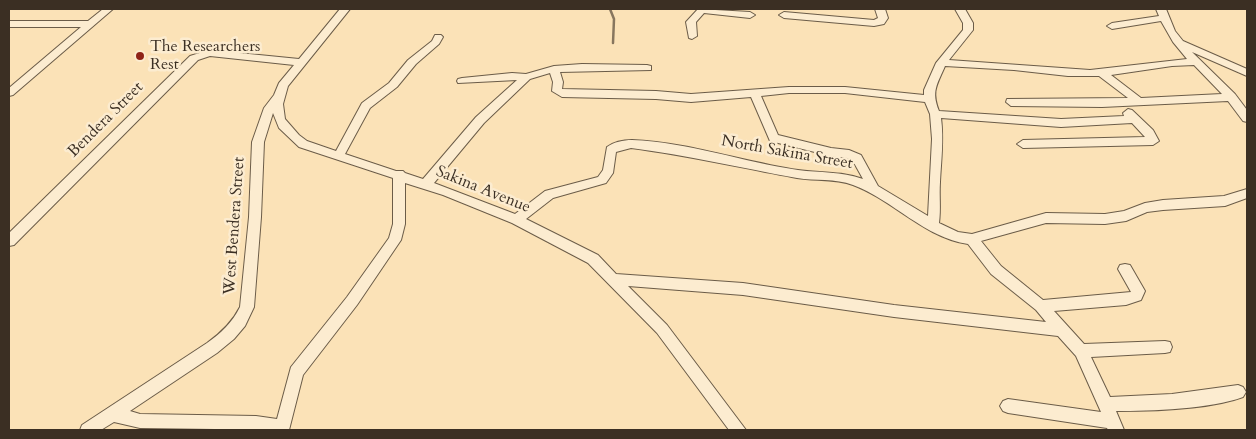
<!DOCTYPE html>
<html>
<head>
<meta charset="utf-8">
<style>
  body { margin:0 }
  #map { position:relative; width:1256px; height:439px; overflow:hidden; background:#fbe2b7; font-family:Cardo,serif }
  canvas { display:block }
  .frame { position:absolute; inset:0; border:10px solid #3b2f23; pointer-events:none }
</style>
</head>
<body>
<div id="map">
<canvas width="1256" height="439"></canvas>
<div class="frame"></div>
</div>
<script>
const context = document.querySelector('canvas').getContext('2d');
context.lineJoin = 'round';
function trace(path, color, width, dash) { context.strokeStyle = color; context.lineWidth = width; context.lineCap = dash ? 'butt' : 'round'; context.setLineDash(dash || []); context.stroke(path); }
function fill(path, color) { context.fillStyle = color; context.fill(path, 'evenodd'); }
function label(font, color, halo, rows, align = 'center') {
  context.font = font + ' Cardo,serif'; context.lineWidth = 5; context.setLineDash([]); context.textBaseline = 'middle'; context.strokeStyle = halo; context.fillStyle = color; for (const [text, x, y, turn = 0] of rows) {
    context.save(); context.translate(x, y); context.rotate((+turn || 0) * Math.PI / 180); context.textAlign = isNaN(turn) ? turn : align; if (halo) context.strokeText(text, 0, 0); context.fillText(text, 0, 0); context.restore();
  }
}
trace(new Path2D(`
  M610 9 614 19 613 43`), '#87765e', 2.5);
const street = new Path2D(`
  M103 9H113L13 95 9 96V88L81 27H9V21H88Z
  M340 9H350L288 86 283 104 285 119 299 135 307 141 336 151 362 103 389 83 408 60 432 41 435 35H441L443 37 439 44 416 64 397 87 370 108 345 154 396 171H403L405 173 423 179 476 117 517 80 458 83 457 81 458 79 462 78 512 73 526 74 554 66 582 64 647 65 651 66V70L560 72 563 82 562 89 656 91 691 94 789 87H845L924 95V90L936 63 963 30V23L955 9H965L973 23V30L949 60 1090 70 1187 59 1173 42 1161 21 1112 29 1107 26 1112 23 1159 16 1156 9H1166L1175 31 1183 41 1247 69V76L1192 52 1235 94 1247 110V122L1243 121 1228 101 1102 107 1011 106 1006 102 1007 99 1128 98 1099 76H1068L1014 70 945 66C937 85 931 91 939 111L1061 119 1124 116 1123 113 1128 109 1132 110 1153 130 1159 141 1153 145 1023 148 1017 144 1023 140 1145 137 1132 123 1061 127 941 118C944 140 941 160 940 182 939 196 941 209 939 223L958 232 972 234 1046 213 1105 214 1124 211 1145 203 1163 200 1224 196 1247 189V198L1225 206 1163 210 1147 212 1126 221 1105 224 1046 223 981 241 1001 266 1043 300 1131 292 1118 269 1120 265 1125 264 1130 265 1145 291 1141 300 1126 305 1054 311 1084 344 1165 341 1170 342 1172 347 1170 352 1165 353 1091 357 1110 397 1172 394 1238 385 1243 387 1246 392 1243 397C1211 409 1151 411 1116 411L1124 430H1108L1107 428 1008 413 1003 411 1000 406 1003 401 1008 399 1101 412 1076 356 1058 336 894 317 743 295 628 286 667 325 746 430H729L657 333 588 263 512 223 443 195 405 183V224L401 240 357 305 303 375 289 430 140 428 114 422 101 430H80L82 425 207 343C221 333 232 323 240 307L249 217 252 142 264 108 274 95 279 83 294 65 210 56 198 60 14 245 9 246V233L190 56 209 50 299 59ZM1194 65 1222 94 1141 98 1111 75 1172 66ZM550 73 553 82 552 91 562 97 656 99 691 102 751 97 770 141 831 156 847 158 853 161 863 179C841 171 820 173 798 170 743 162 688 142 632 140 623 140 614 142 607 147L603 170 598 177 545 191 515 214 434 183 484 123 530 79ZM789 93H845L925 102 930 114 932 139 928 216 878 186 861 155 849 150 831 148 778 135 761 96ZM273 113 279 128 299 147 393 178V224L389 238 347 297 291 367 277 419 256 416 140 414 130 411 217 353 234 339 245 326 254 307 261 217 264 142ZM631 148C687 155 741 168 797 178 815 181 835 178 853 185 893 200 925 238 968 244L991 274 1036 310 1046 322 894 305 743 283 616 274 598 255 526 219 553 198 606 183 613 173 616 152Z
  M698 9 750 12 755 15 750 18 704 13 696 22 697 36 692 39 689 38 686 22Z
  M875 9H885L888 18 884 24 874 26 784 18 779 15 784 12 874 20 878 18Z`);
trace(street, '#6b5c48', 2);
fill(street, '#fcecd0');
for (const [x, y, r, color] of [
  [140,56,5,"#8f2418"]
]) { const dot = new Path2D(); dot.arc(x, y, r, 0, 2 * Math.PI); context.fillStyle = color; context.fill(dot); trace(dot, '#fcecd0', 2); }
label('16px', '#3b2f23', '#fcecd0', [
  ["The Researchers",150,47],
  ["Rest",150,65]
], 'left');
label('16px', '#3b2f23', '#fcecd0', [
  ["Bendera Street",106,120,-45],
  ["North Sakina Street",787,153,10],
  ["Sakina Avenue",483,190,22],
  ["West Bendera Street",235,226,-86]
]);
</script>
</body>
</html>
